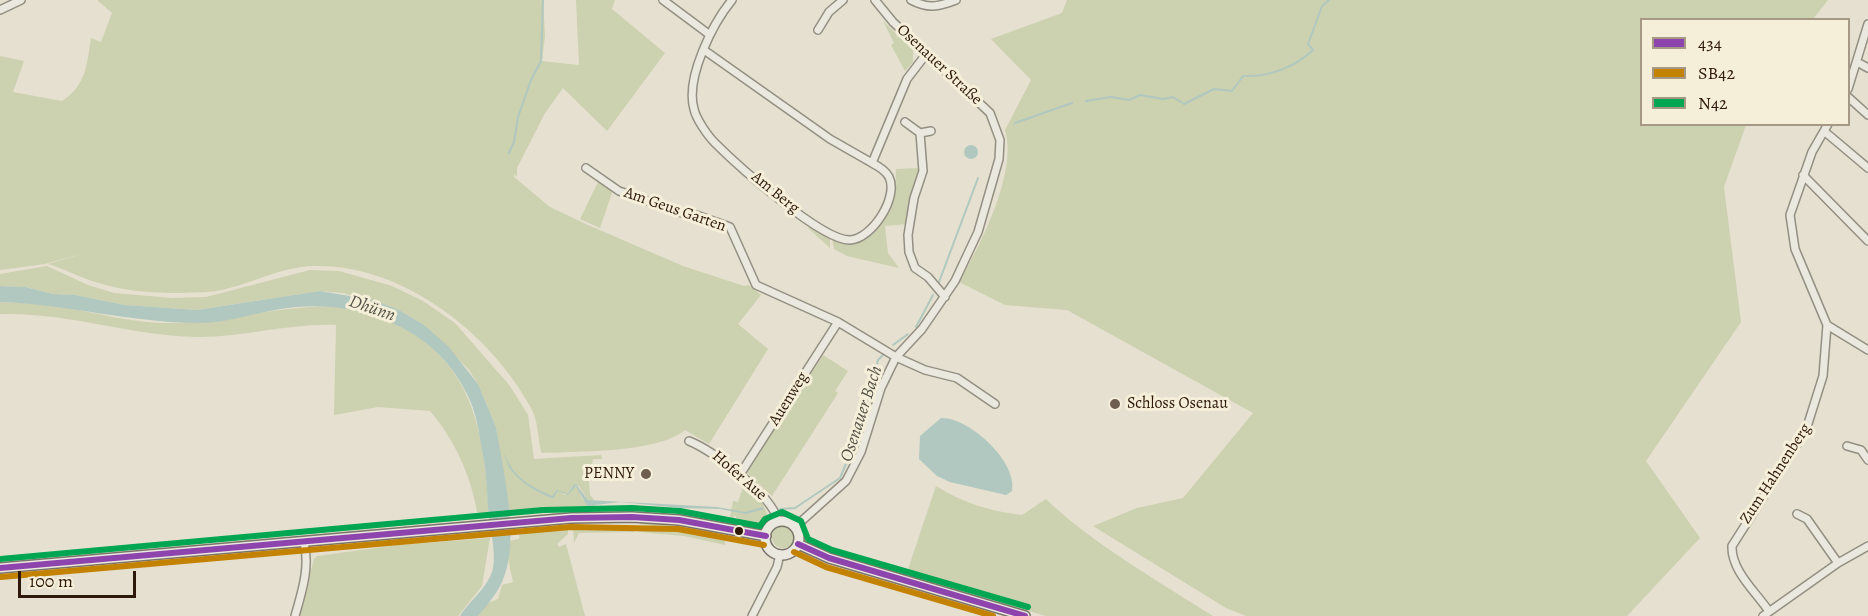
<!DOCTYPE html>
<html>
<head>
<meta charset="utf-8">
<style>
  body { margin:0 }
  #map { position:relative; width:1868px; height:616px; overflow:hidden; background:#e5e0cf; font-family:Alegreya,serif }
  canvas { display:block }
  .legend { position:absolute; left:1640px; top:18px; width:210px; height:108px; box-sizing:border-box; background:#f5efd9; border:2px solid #a59986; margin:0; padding:8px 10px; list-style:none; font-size:18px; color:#2d180a }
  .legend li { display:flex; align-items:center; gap:12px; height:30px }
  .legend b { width:30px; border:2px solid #a59986 }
  .scale { position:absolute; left:18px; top:571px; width:118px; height:27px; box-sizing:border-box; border:3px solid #2d180a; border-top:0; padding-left:8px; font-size:18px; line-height:21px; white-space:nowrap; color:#2d180a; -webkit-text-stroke:4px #f5efd9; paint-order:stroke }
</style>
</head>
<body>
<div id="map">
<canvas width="1868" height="616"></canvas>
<ul class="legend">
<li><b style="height:8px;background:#8e44ad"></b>434</li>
<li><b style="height:8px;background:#c48202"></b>SB42</li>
<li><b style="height:8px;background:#00a651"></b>N42</li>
</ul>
<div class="scale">100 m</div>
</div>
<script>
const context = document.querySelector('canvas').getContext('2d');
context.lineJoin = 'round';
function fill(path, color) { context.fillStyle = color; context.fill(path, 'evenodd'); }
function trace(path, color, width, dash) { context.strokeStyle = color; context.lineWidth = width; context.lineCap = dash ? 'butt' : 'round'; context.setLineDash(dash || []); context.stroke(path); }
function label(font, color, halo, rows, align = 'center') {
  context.font = font + ' Alegreya,serif'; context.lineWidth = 6; context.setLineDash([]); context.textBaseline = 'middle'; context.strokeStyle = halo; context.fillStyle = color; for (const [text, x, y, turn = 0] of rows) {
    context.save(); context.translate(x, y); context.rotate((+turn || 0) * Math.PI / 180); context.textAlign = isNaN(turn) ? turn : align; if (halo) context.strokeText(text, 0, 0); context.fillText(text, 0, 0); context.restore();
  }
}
fill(new Path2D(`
  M97 0H543L545 36 542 61 579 65 576 0H615L612 9 665 53 607 131 563 88 545 113 517 168V177L514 174V177L550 207 588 225 683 266 744 286 749 285 761 295 738 324 768 349 709 444 685 430C658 453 581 451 543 453L541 452C538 438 538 420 531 408 491 333 401 263 313 266 282 267 255 282 226 289 212 293 195 292 180 293 152 293 122 291 95 282 79 277 65 269 48 264L85 253 45 264 0 270V56L24 61 13 92 62 101C86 86 87 64 91 38L101 42 112 13Z
  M1067 0H1828L1813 19 1642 20V124L1746 125 1724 187 1741 322 1646 461 1700 538 1627 616H1246L1226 608 1093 526 1137 508 1183 498 1253 413 1067 310 1005 305 959 282C980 246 1018 172 1005 130L1031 80 991 39 1062 13Z
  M883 21 913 50V62L905 71 891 45 894 43Z
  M919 168 911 195 908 224 885 226 888 253 899 268 847 256 834 249 832 238C862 247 875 238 887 210 890 203 895 196 896 188 897 182 895 176 896 169Z
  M598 182 608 187 612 193 600 228 580 219Z
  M810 226 830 237V248L808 228Z
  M47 266 88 285 114 293 172 298 206 297 310 270 339 271 392 286 423 301 455 323 510 386 528 415 534 459 601 455 602 459H593L592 465 588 466 590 495 595 501 588 500 579 486 573 485 568 494 563 493 564 495 570 493 573 487H578L582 499 591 505 595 504V507L550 509 543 506 542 510 508 515 496 427 478 384 469 370 424 325 399 310 343 293 320 291 197 310 125 305 75 295 53 294 25 287 0 286V274Z
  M0 302C23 303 45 304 68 308 101 314 137 324 172 323 228 321 283 305 339 306 354 306 369 313 383 319 472 352 485 432 489 516L477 512C471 475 454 439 430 411L378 407 334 415 336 325C289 323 242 338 195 337 129 335 66 312 0 314Z
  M823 355 848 371 835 391 838 393 772 496 746 472Z
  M936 486C964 503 989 511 1022 515L1046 499C1090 542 1161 583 1213 616H1046L906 575Z
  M743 487 761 500 768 516 760 525 749 524 737 519 735 515 733 518 730 517 733 501 738 502Z
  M640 522 702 529 721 536 640 524Z
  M772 537a11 11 0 1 1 22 0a11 11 0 1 1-22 0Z
  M634 527V532L579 533 574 543 573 528Z
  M639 527 684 531 725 541V545L684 536 639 532Z
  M568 528V534L557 544 559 547 566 544 585 616H474L485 604 498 599 502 585 513 582 508 559 509 541 519 539 520 530Z
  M490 538 482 586 458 616H299L314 559 317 556 398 545Z`), '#ccd1b0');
fill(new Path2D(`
  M964 152a7 7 0 1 1 14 0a7 7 0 1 1-14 0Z
  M0 286 25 287 53 294 75 295 125 305 197 310 320 291 373 300 399 310 424 325 448 346 478 384 496 427C503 471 521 541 502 582 496 595 487 605 478 616H460C470 600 489 587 493 568 496 553 491 533 489 518 487 497 487 476 483 455 479 434 477 413 467 394 437 330 363 301 296 307 261 310 229 324 194 323 128 322 65 304 0 302Z
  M941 418C969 417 1018 462 1012 491L1006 495 950 482 937 476 919 459 920 436Z
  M503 453C507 457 507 461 510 465 518 480 538 490 552 496L557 490 568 494 573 485 576 484 588 500 717 507 745 512 763 507 764 509 746 514 720 509 681 508 620 502 587 506 576 486 568 495 558 491 553 498C538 494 517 480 509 467 507 462 506 457 503 453Z`), '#b0c8bf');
trace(new Path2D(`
  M1086 101 1111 97 1129 100 1140 95 1163 99 1173 97 1184 104 1214 89 1232 91 1243 76C1268 77 1294 68 1313 50L1308 44 1322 6 1329 0
  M1015 123 1072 103
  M509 153 514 142 518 117 531 80 541 61 543 0
  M939 282 978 178
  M916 327 933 295
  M893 345 908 334
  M780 509 795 508 840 478 859 433 878 360 884 354`), '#b0c8bf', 2);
const street = new Path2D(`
  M663 0 710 35
  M732 0C713 23 685 78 694 109 696 119 708 136 715 143 737 165 822 241 850 240 872 239 899 197 889 177 886 171 878 166 872 163
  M911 0C928 9 938 7 956 0
  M0 10 21 0
  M818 30 829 12 843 0
  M704 50 830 139 872 163 907 79 927 53
  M1857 62 1868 68
  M1848 89 1868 24
  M1848 97 1868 115
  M905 122 920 133 923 171 914 198 908 235 909 252 915 268 928 277 945 297
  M1824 131 1868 168
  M920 133 931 131
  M586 168 619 191 688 215H696L730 227 756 285 838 322 896 357 925 370 957 378 995 404
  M1803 175 1868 241
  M1827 325 1868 350
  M689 441C714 451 772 495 778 521
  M1847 446 1861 450 1868 460
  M739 476 838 322
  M1797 514 1807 519 1838 563
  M795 527 846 481 861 452 881 388 896 357 922 329 955 281 978 232 999 159 1000 140 990 113 893 22 875 0
  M1768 610C1755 591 1731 570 1732 546L1806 430 1823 376 1827 325 1795 249 1790 215 1812 152 1828 124
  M295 616C302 591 310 568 304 542
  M752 616 777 567 780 554
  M1763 616 1838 563 1868 546`);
const secondary = new Path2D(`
  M765 538a17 17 0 1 1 34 0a17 17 0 1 1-34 0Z
  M798 544 829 558 1025 616
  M0 568 571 518 632 517 679 520 766 536`);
trace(street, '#948f83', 10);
trace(secondary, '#7a7369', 12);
trace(street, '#ebe8df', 7);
trace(secondary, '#ebe8df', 9);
trace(new Path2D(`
  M798 544 829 558 1025 616
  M0 568 571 518 632 517 679 520 766 536`), '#8e44ad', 6);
trace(new Path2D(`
  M794 552 826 567 993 616
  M1 577 571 527 678 529 764 545`), '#c48202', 6);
trace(new Path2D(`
  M0 559 543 510 632 508 680 511 760 526 765 519 782 512 801 521 808 539 832 550 1028 607`), '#00a651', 6);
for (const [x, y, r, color] of [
  [1115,404,6,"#6d5e4f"],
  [646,474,6,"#6d5e4f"],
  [739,531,5,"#2d180a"]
]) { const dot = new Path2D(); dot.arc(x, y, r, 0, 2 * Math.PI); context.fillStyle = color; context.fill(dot); trace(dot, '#f5efd9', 2); }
label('16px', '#2d180a', '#f5efd9', [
  ["Osenauer Straße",939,65,43],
  ["Am Berg",775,193,39],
  ["Am Geus Garten",675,210,19],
  ["Auenweg",789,399,-58],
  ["Zum Hahnenberg",1776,474,-57],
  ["Hofer Aue",739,476,41]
]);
label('16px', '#2d180a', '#f5efd9', [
  ["Schloss Osenau",1127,404],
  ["PENNY",634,474,"right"]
], 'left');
label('italic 18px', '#535247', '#f5efd9', [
  ["Dhünn",372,309,19],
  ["Osenauer Bach",862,414,-72]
]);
</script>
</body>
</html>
